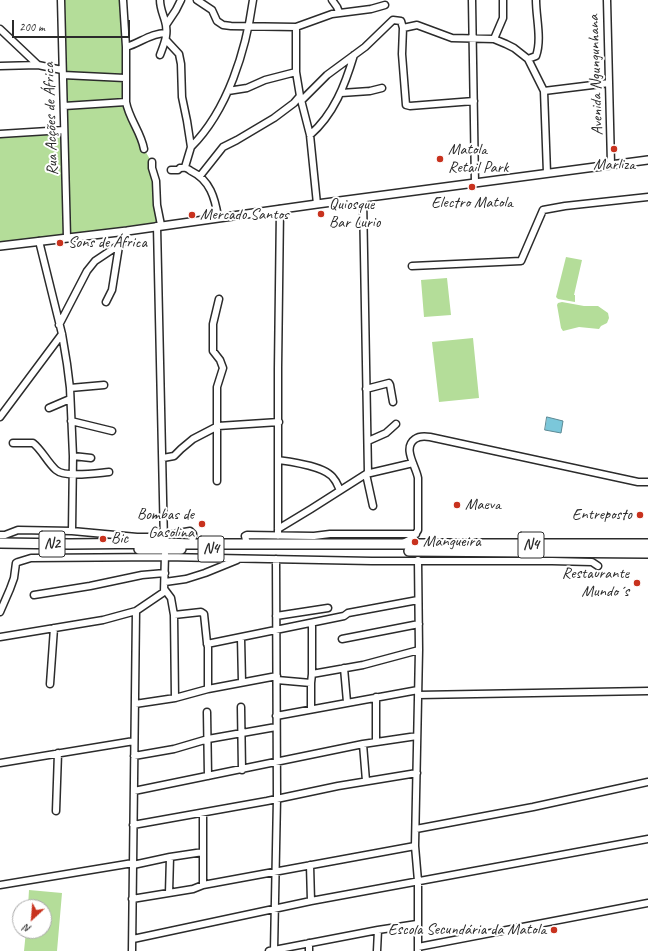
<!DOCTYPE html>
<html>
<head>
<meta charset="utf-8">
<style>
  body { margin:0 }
  #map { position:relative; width:648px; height:951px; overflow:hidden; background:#fff; font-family:Caveat,sans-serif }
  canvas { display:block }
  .north { position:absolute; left:12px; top:899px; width:40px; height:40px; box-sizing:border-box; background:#fff; border:1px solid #aaa; border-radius:50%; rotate:206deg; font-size:11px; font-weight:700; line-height:16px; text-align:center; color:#2b2b2b }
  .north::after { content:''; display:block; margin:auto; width:14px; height:18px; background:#c8321e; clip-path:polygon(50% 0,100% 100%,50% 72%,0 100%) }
  .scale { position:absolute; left:12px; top:20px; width:118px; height:18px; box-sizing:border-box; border:2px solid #2b2b2b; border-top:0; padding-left:5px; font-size:12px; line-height:14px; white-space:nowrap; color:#2b2b2b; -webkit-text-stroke:3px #fff; paint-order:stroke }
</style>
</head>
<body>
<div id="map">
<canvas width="648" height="951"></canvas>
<div class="north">N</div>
<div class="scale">200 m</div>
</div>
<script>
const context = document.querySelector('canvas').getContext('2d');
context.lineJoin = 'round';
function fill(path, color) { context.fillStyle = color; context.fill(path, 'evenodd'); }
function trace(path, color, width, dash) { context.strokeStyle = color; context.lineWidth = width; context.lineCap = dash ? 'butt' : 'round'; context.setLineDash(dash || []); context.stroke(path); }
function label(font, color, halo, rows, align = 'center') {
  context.font = font + ' Caveat,sans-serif'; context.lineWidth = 4; context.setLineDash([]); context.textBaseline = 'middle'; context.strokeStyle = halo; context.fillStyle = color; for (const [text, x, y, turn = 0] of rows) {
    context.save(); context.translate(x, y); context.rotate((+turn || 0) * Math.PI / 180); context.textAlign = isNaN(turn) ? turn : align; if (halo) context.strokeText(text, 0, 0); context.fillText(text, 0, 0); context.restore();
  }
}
fill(new Path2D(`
  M62 0H125L127 107 144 149 151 161 159 222 0 243V132H63Z
  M566 257 582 260 574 295H575V302L558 299 556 297Z
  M447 278 451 315 424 317 421 280Z
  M562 302 584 306H598L608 313 609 318 607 323 601 326 599 329 579 327 563 331 561 328 557 305 558 303Z
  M473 338 479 398 439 402 432 342Z
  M29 890 62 893 57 951H24L26 931H44V907H28Z`), '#b4dd99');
const water = new Path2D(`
  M547 417 563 421 561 433 545 430Z`);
fill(water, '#7bc7da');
trace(water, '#5b8994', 1);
const minor = new Path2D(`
  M61 0 67 237
  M123 0 126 47V102C129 119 141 132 144 149
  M197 0 212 10 217 21 223 25 231 26 296 27 332 14 371 9 385 5
  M332 0 337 7 339 12
  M472 0 475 183
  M607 0 611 164
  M166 25 176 10 181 0
  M296 27V72L300 96 310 135 317 204
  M403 28 417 25 452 38 494 39 506 44 514 48 528 59 544 91
  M0 29 38 65
  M494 39 503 18V0
  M166 40 179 54 181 64 182 97 187 121 191 147 185 167
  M126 47C140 43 151 33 166 33
  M160 55C164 44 169 34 165 21 163 14 160 8 160 0
  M528 59 536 56C542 39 536 18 536 0
  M0 66 38 65 62 70
  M63 75 125 78
  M228 91 247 88 265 80 296 72
  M341 93 370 91 382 88
  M302 100 327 75 365 47 393 20 401 21 403 28 402 54 406 105 410 106 474 101
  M64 106 126 102
  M0 134 64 130
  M310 135C334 114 345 85 354 55
  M191 147C228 110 246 50 253 0
  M152 162V168L156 181 157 205 161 225
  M171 170H178L180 168C185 167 187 168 191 171 210 180 215 198 218 217
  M547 173 544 91 609 83
  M200 176 223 147 237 140 274 118 294 103 300 96
  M363 198 368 473
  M157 226 164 543
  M39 241 62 334 67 364 70 388 73 456 72 531
  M412 266 521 261 543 210 565 206 648 197
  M106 302 112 290 119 246
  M59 325 87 271 95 261 122 243 127 231
  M70 388 104 385
  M366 389 389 383 390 385 393 402
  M49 408 70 399
  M0 417 62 334
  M71 421 112 431
  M368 441 386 433 396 424
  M13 443H33C42 450 47 462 56 470 65 478 97 473 109 472
  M73 456 91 458
  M163 458 174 456 181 449 193 439 218 426 279 422
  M278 460C292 462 326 466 334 479 337 482 338 487 340 490
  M366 474 373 506
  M217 481V387L223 368 220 360 213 351V324L219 299
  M278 529 311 509 366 474 413 463
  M0 535H5L18 530 72 531 137 537H155L190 531 193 534 192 544
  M278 536V368L280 209
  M403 543 413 538 418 530V478C416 466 402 448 415 439 419 436 424 436 430 437L638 482H648
  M247 544 245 536 247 535 314 536 330 534H416
  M165 582 186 579 205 573 237 560
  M165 590 171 598 174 615 175 698
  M34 595 90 586 142 575 165 573
  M0 612 10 589 14 578 16 563 18 562 31 558 165 557 372 561H552L592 562 598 566
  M174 615 201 612 204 614 207 643 208 647V689
  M276 616 328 608
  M0 637 103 620 136 611 164 592 165 554
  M241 638 242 682
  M342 639 419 624
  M207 644 344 616 348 613 418 600
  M344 668 347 702
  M312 674V623
  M277 680 311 683 312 674 363 665 419 650
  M50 684 54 628
  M418 695 648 691
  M376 697V742
  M135 704 175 698 208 689 277 676
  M241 707 242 770
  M311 709V683
  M207 712 208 776
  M276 716 418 690
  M363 744 366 781
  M134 756 174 749 208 739 276 727
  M0 763 134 741
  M134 791 363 744 417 736
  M56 811 58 753
  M133 825 267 801 338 786 417 773
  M416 829 533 807 648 782
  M133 865 170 857 203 852
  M310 865 311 901
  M0 885 133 863
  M203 885V813
  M169 893 170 857
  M132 899 193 889 203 885 415 846
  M133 939 311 901 648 839
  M309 943V951
  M418 947 648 903
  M132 951 136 611
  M269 951 378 930 417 924
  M274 951 277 798 276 559
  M377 951 378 930
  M418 951V881L415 846 419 650 418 560`);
const major = new Path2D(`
  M0 246 127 231 317 204 648 160`);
const highway = new Path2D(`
  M0 543 70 544 164 543 192 544H648
  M139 549H181
  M409 551 648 553`);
trace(minor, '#2b2b2b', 9);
trace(major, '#2b2b2b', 10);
trace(highway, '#2b2b2b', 12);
trace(minor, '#fff', 6);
trace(major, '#fff', 7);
trace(highway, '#fff', 9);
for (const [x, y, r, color] of [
  [614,149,4,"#c8321e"],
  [440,159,4,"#c8321e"],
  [472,187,4,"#c8321e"],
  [321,214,4,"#c8321e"],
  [192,215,4,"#c8321e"],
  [60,243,4,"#c8321e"],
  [457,505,4,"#c8321e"],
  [640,515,4,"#c8321e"],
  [202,524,4,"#c8321e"],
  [103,539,4,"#c8321e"],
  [415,542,4,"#c8321e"],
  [637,583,4,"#c8321e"],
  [554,930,4,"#c8321e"]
]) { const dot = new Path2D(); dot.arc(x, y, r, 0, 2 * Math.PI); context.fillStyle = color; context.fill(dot); trace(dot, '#fff', 1.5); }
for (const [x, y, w] of [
  [52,544,26],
  [531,545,26],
  [211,549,26]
]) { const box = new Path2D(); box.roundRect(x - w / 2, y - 13, w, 26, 3); context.fillStyle = '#fff'; context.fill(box); trace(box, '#2b2b2b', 1); }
label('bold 15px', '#2b2b2b', null, [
  ["N2",52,544],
  ["N4",531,545],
  ["N4",211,549]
]);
label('16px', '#2b2b2b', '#fff', [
  ["Avenida Ngungunhana",596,75,-92],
  ["Rua Acções de África",51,119,-92]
]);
label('16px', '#2b2b2b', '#fff', [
  ["Matola",448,150],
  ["Retail Park",448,168],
  ["Marliza",614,165,"center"],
  ["Electro Matola",472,203,"center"],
  ["Quiosque",329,205],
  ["Bar Lurio",329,223],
  ["Mercado Santos",200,215],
  ["Sons de África",68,243],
  ["Maeva",465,505],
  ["Bombas de",194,515,"right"],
  ["Gasolina",194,533,"right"],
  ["Entreposto",632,515,"right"],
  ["Bic",111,539],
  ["Mangueira",423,542],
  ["Restaurante",629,574,"right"],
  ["Mundo´s",629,592,"right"],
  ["Escola Secundária da Matola",546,930,"right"]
], 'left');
</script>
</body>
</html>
